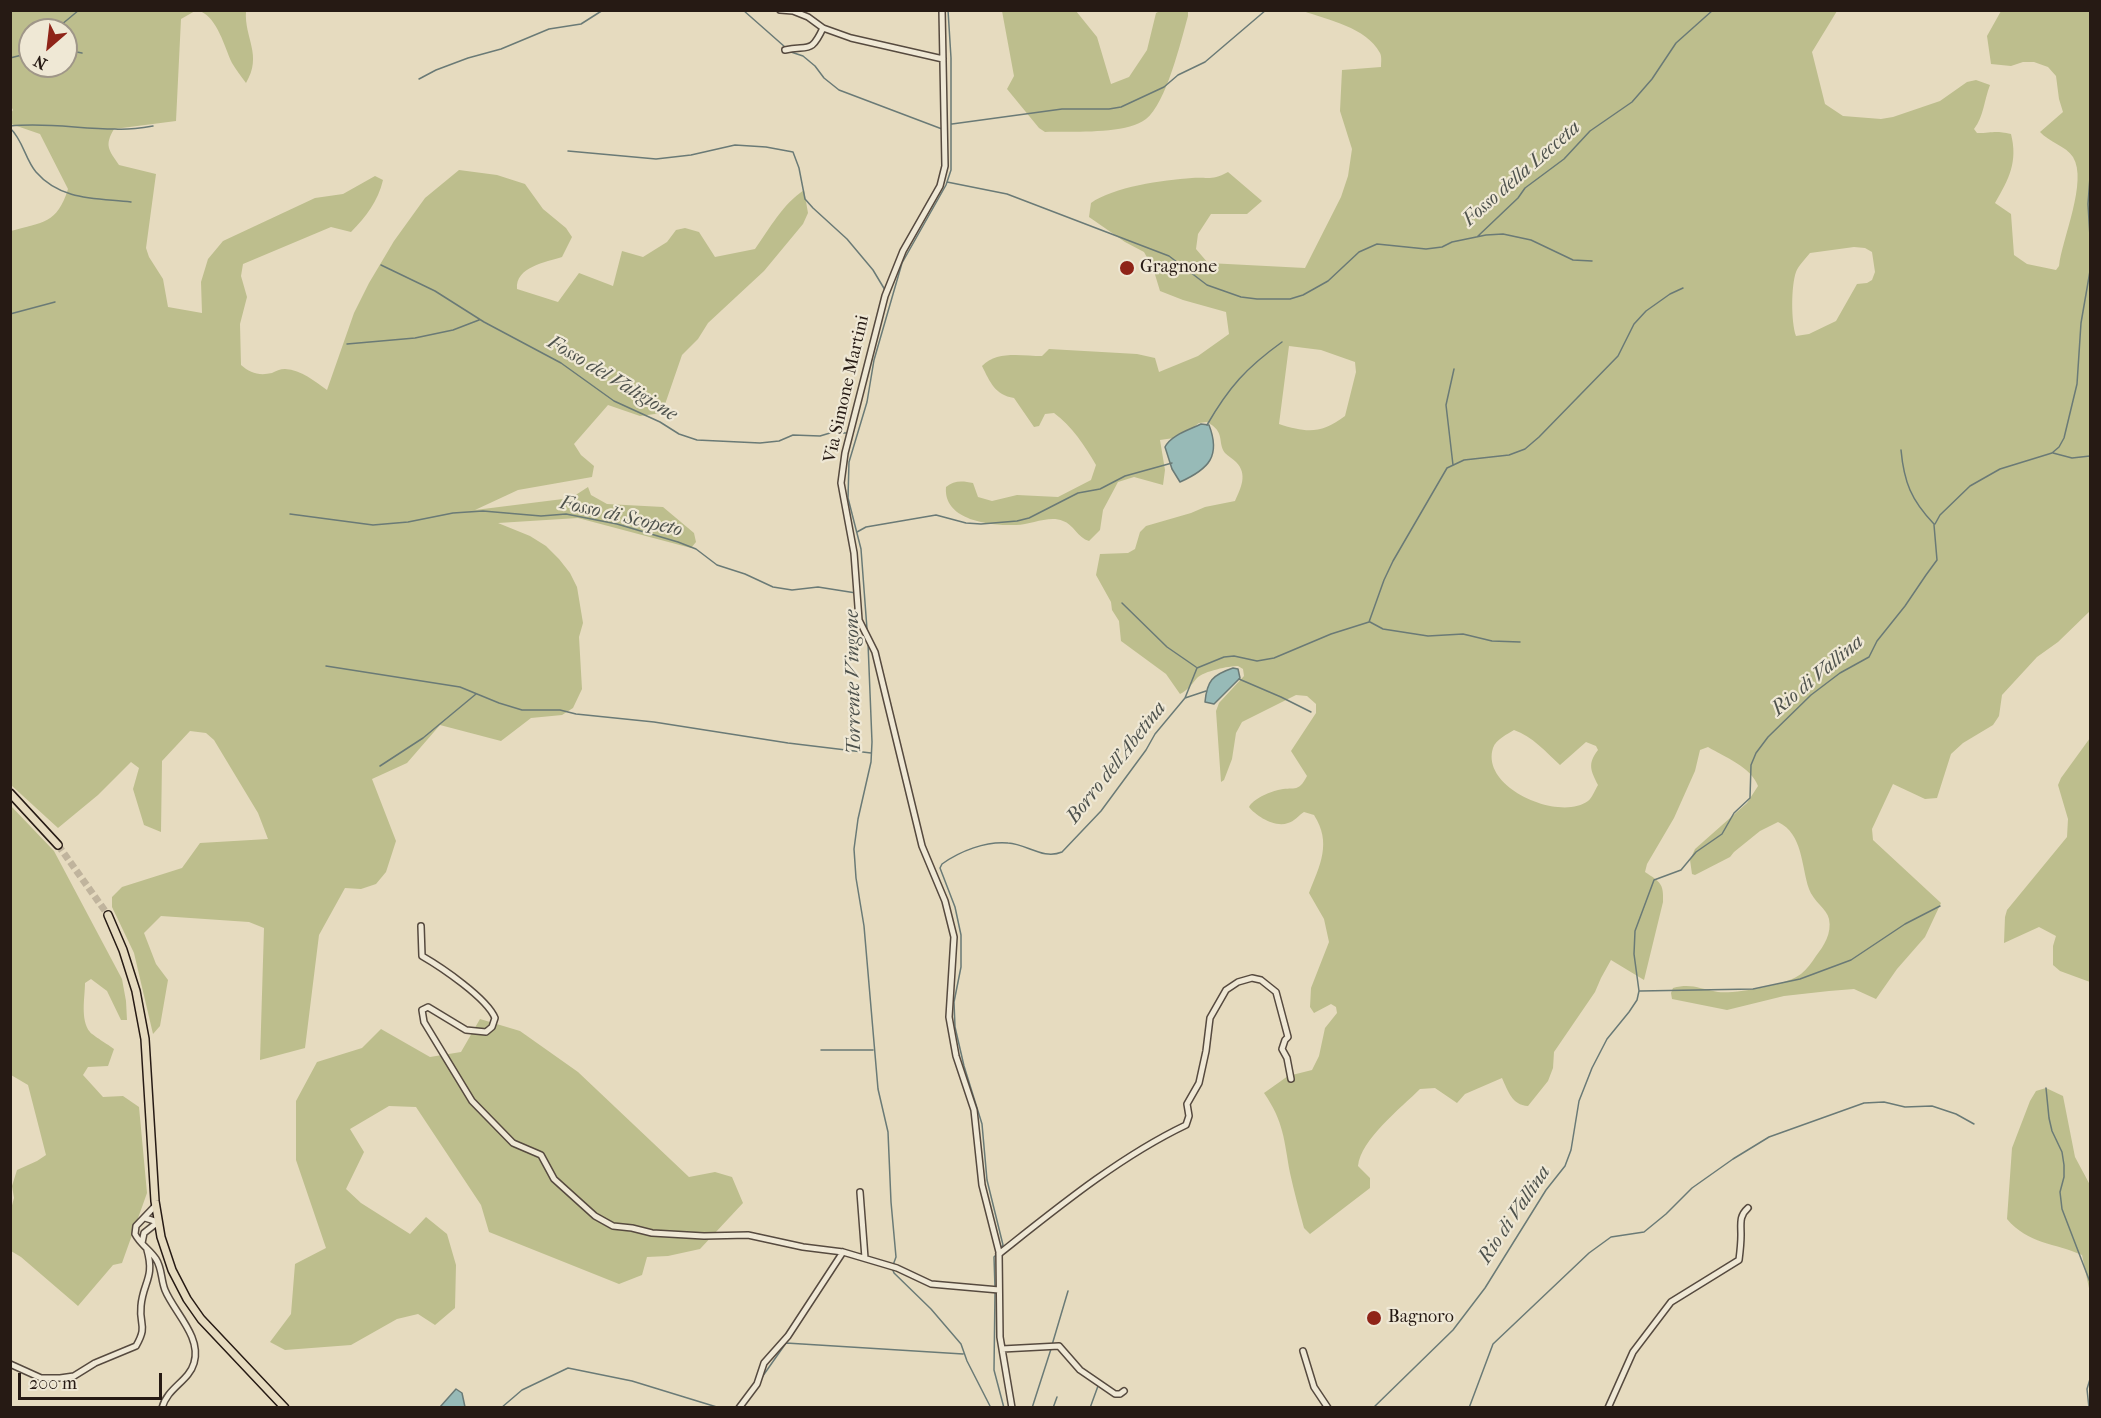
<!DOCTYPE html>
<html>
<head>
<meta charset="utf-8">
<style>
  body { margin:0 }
  #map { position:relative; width:2101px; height:1418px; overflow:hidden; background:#e6dbbf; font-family:"IM FELL French Canon",serif }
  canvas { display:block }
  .frame { position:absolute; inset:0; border:12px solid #261a14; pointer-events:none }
  .north { position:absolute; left:18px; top:18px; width:60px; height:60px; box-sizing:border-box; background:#efe8d5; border:2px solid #9f9688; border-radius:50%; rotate:208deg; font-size:16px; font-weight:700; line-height:24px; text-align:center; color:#261a14 }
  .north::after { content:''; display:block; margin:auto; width:21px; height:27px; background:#8f2418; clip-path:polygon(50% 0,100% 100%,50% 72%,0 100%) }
  .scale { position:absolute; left:18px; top:1373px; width:144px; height:27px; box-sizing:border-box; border:3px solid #261a14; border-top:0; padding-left:8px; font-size:18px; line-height:21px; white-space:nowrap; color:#261a14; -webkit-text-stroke:4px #efe8d5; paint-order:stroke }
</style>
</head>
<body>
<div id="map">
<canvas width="2101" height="1418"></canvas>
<div class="frame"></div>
<div class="north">N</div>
<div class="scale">200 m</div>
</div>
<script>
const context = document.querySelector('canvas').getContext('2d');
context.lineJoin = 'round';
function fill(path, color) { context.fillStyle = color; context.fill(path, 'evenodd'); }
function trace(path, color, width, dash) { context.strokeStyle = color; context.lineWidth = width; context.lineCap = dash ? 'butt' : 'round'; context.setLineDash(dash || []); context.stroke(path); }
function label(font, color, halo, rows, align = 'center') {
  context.font = font + ' "IM FELL French Canon",serif'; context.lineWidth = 4.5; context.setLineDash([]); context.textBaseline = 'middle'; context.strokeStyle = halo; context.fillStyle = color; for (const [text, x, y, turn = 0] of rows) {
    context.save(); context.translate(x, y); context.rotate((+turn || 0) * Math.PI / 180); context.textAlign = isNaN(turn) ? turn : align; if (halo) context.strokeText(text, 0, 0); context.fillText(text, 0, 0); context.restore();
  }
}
fill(new Path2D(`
  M11 10 195 11 181 19 176 121 114 129C104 146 109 150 119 165L156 174 146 248 149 257 163 279 168 307 202 313 201 282 208 259 223 241 315 198 343 194 375 176 383 180C378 201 366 217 351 232L331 227 243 264 241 276 247 297 240 324 241 365C250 373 259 376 272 373 276 371 280 369 285 369 302 370 314 381 327 390L354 313 369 283 394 241 425 198 459 170 497 175 525 184 543 209 566 228 572 237 562 257C546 262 515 267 517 289L558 302 579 273 613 286 622 251 643 257 667 242 676 230 685 228 699 232 715 257 755 249C770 228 782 205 804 190L808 213 803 224 764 271 708 323 698 339 682 355 662 413 640 416 608 405 574 444 581 455 594 466 592 477 518 490 475 510 571 498 588 487 591 495 607 504 663 507 694 533 696 542 691 548 578 518 498 523 530 536 546 546 559 559 570 573 577 587 583 623 579 637 582 689 573 708 562 715 531 718 501 741 440 725 407 763 372 779 396 841 386 872 376 884 361 889 345 888 319 935 305 1048 260 1060 264 928 249 922 161 916 144 933 156 964 168 980 160 1026 153 1034 134 953 112 907V897L122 887 182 868 200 843 268 839 258 813 214 740 206 733 190 731 162 761 161 832 144 825 133 789 139 768 131 762 98 795 58 828 11 785V231C43 222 57 224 68 189L40 134 11 124V113L13 110 10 104ZM30 30H66V66H30Z
  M200 11H246C244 38 263 55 246 83 241 76 236 70 232 63 224 46 218 19 200 11Z
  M1002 11H1076L1097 37 1111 84 1129 77 1147 50 1156 13 1160 11H1188V16C1181 41 1166 104 1146 119 1125 135 1071 131 1045 132L1039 128 1007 89 1014 76Z
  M1303 11H1837L1812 52 1825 104 1843 116 1881 119 1893 117 1940 101 1967 82 1976 80 1990 85C1984 100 1984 116 1974 129L1977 133C1993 133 1994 130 2011 134 2018 162 2009 179 1995 203L2011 214 2014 255 2027 264 2056 270 2059 266C2062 239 2088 181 2073 157 2066 146 2049 142 2040 132L2063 112 2059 99 2056 76 2048 67 2034 62H2023L2011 66 1991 64 1987 36 2001 11H2090V611L2058 642 2037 657 2002 695 1999 716 1993 725 1963 743 1951 754 1937 798 1925 799 1893 784 1872 829 1873 840 1941 903 1925 937 1897 969 1876 999 1854 989 1829 991 1784 996 1727 1010 1672 999 1671 993 1673 988C1692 983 1699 989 1718 992 1736 994 1787 985 1801 974 1807 969 1812 962 1816 956 1824 946 1832 933 1829 919 1827 909 1813 901 1809 889 1801 865 1803 834 1778 822L1760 831 1734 852 1730 857 1695 875 1692 874 1690 860 1695 849 1747 803 1758 786C1751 767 1725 757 1708 747L1700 750 1695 771 1674 818 1647 864 1645 872C1660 882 1664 883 1663 902L1644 980 1611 960 1601 978 1595 992 1554 1052 1553 1068 1548 1081 1528 1106C1512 1105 1508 1091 1502 1078L1465 1094 1457 1103 1435 1088 1420 1089C1402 1107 1360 1140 1358 1166L1370 1178V1188L1310 1234 1304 1228C1299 1210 1294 1191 1290 1173 1284 1140 1284 1122 1264 1093L1288 1076 1312 1070 1319 1056 1325 1028 1337 1013 1336 1007 1331 1004 1314 1013 1310 1007 1311 988 1329 942 1324 919 1309 893C1320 865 1332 843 1314 815L1304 812C1299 815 1294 822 1288 823 1275 828 1256 816 1249 807 1253 799 1269 792 1278 790 1293 786 1298 794 1307 776L1291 751 1316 713V704L1307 696 1296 695 1242 722 1236 733 1232 759 1224 780 1221 782 1216 711 1219 703 1244 676 1243 669 1238 666C1229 666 1204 671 1197 678 1191 685 1188 690 1180 694L1166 674 1121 641 1119 621 1112 610 1111 602 1096 575 1100 554 1128 553 1135 549 1140 532 1146 526 1191 513 1205 507 1235 501C1241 488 1248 474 1236 462 1233 459 1228 456 1225 453 1217 442 1226 432 1207 422L1199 423 1181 437 1160 440 1165 470 1163 485 1134 477 1118 482 1103 510 1100 530 1089 541C1078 538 1073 524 1063 521 1049 515 1031 525 1016 525 992 526 943 521 946 487 954 480 963 481 973 483L978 497 992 501 1017 495 1058 497 1091 480 1096 465C1085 446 1072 426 1054 413L1045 414 1039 426 1034 427 1014 398C995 395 990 382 982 366 997 350 1023 356 1042 356L1049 349 1137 354 1155 358 1159 372 1198 356 1229 334 1226 312 1183 300 1160 291 1153 268 1144 252 1125 242 1089 217 1091 203C1113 187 1163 180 1192 178 1209 177 1211 181 1228 172L1262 201 1247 214H1211L1198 234 1196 249 1208 263 1305 268 1341 197 1348 176 1352 149 1340 111 1342 70 1381 67C1381 63 1382 57 1380 53 1366 27 1328 20 1303 11ZM1854 247 1865 248 1872 252 1875 272 1872 280 1867 283 1857 284 1836 321 1809 334 1796 336C1791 322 1791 286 1796 272 1798 266 1806 258 1810 253ZM1289 346 1321 350 1355 362 1356 372 1345 416C1321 434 1307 433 1279 424ZM1514 730C1532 736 1546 752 1560 765L1586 742 1596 746 1598 750C1587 764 1591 771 1598 785 1595 790 1592 798 1588 801 1560 822 1480 788 1493 748 1496 739 1508 734 1514 730Z
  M2090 738V982L2060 971 2053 965V946L2056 936 2039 927 2004 943 2005 917 2007 910 2067 837 2068 819 2058 785 2061 778Z
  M10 805 54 851 122 979 126 1001 127 1020H121L107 991 91 979 85 983C85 997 80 1020 90 1032 92 1035 109 1045 114 1049L108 1066 88 1067 83 1075 103 1097 123 1096 139 1107 147 1193 122 1263 113 1265 78 1306 21 1257 11 1251V1209L14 1198 12 1186 17 1170 37 1161 46 1155 28 1085 11 1075Z
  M480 1019 520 1031 578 1072 689 1177 715 1172 732 1177 743 1203 700 1249 668 1256 647 1257 642 1275 619 1284 489 1232 481 1205 416 1107 389 1106 350 1129 364 1152 346 1189 361 1203 410 1234 426 1217 447 1234 456 1265 455 1308 435 1325 418 1314 397 1319 351 1345 285 1350 270 1342 291 1314 295 1264 326 1248 296 1160V1101L317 1062 362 1048 381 1029 430 1057 461 1052Z
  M2046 1088 2063 1096 2075 1157 2090 1185V1321L2089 1316 2090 1293 2082 1255C2055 1243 2028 1244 2007 1219L2012 1148 2030 1101 2036 1091Z`), '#bdbe8d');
const water = new Path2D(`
  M1201 424 1209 425C1221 456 1209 469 1180 482L1172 469 1165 447C1171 435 1189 430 1201 424Z
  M1233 668 1238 669 1240 678 1214 704 1205 702C1207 681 1212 675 1233 668Z
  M456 1389 462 1393 465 1407H440Z`);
fill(water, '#97bab7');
trace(water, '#6a7a76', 1.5);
trace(new Path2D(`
  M743 10 785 47
  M55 30 79 10
  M66 50 82 53
  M791 52 803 56 815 66 824 78 839 90 942 129
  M10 58 30 53
  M419 79 436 70 468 58 501 49 549 29 581 24 603 10
  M952 124 1062 109H1109L1121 107 1164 87 1178 75 1205 62 1266 10
  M10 126C46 122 80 129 115 129 128 130 141 128 153 126
  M10 128C23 140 25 159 36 172 61 201 97 198 131 202
  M568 151 656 159 691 155 735 145 766 147 793 152 799 168 805 199 813 208 847 239 873 270 885 290
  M2090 177 2088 204 2090 237
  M947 182 1007 194 1169 256 1207 285 1241 297 1257 299H1290L1303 295 1328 281 1359 252 1377 244 1426 249 1442 247 1452 242 1486 235 1503 234 1531 240 1573 260 1592 261
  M1477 237 1518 198 1525 188 1564 159 1590 131 1632 102 1652 79 1676 43 1713 10
  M381 265 435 291 484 322 561 363 614 401 660 422 679 434 697 440 760 443 779 441 793 435 820 436 830 433H847
  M10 314 55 302
  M347 344 415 338 453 330 479 320
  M1207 425C1229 387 1246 368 1282 342
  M1901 450C1904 482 1911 500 1934 524
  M2053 453 2072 458 2090 456
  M1453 465 1446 405 1454 369
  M290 514 373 525 408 522 453 513 483 511 541 516 566 514 617 524 678 542 696 549 717 565 745 574 773 587 792 590 818 587 856 593
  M1935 524 1940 515 1970 486 2000 469 2052 453 2059 447 2064 438 2077 384 2081 323 2090 271
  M857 532 866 527 936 515 966 523 981 524 1017 521 1029 518 1078 493 1100 489 1125 476 1172 463
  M1122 603 1167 647 1196 667
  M1370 622 1383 629 1428 636 1463 634 1492 641 1520 642
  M867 629 861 549 848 498 849 462 867 402 874 360 902 263 946 185 951 170V58L948 10
  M868 643 872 742 871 762 858 819 854 849 856 878 864 926 878 1089 888 1132 891 1202 896 1257 892 1268 894 1273 931 1309 961 1344 967 1361 991 1408
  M326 666 460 687 499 703 522 710H560L576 714 654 722 788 743 871 753
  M1239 679 1281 697 1311 712
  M1185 698 1206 691
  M380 766 423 738 476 694
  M1640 991 1753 989 1800 979 1851 960 1905 924 1940 906
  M821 1050H873
  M2046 1088 2049 1118 2052 1131 2062 1152 2064 1165V1177L2060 1192 2062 1209 2090 1282
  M1001 1248 1003 1245 987 1180 982 1124 964 1066 955 1027 954 1002 961 967V935L955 907 940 868 942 864C960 851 986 841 1008 843 1027 844 1043 860 1062 852L1101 811 1146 750 1155 734 1185 698 1197 668 1224 657 1234 656 1257 661 1274 658 1331 634 1369 622 1384 580 1393 561 1447 468 1464 460 1509 455 1525 449 1539 437 1618 356 1634 324 1646 311 1670 294 1683 288
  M995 1288 994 1257 997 1254
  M995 1292 994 1370 1004 1408
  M1052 1345 1068 1291
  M760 1380 786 1343 963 1354
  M501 1408 522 1390 568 1368 632 1381 720 1408
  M1032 1408 1051 1349
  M1053 1408 1057 1397
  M1090 1408 1098 1386
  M1373 1408 1453 1330 1485 1288 1546 1190 1565 1166 1571 1150 1579 1101 1592 1068 1607 1039 1629 1012 1637 1000 1639 991 1634 954 1635 931 1654 880 1681 870 1696 852 1722 834 1734 813 1750 798 1751 765 1756 753 1768 737 1811 695 1840 673 1869 657 1877 641 1905 606 1926 575 1937 560 1934 525
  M1469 1408 1493 1344 1589 1253 1611 1237 1644 1232 1666 1214 1692 1188 1733 1159 1769 1137 1864 1103 1884 1102 1905 1107 1932 1106 1956 1114 1974 1124
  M2089 1408 2087 1389 2090 1379`), '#6a7a76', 1.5);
trace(new Path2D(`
  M58 845 108 915`), '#c0b49d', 7, [7, 3.5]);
const minor = new Path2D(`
  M780 10 793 11 808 17 823 28 851 38 943 59
  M942 10 945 166 940 186 903 251 885 296 845 453 841 483 854 553 859 620 875 652 922 846 945 901 954 937 949 1017 956 1056 974 1110 982 1185 999 1252 1000 1337 1012 1408
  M785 50C809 45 811 54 823 28
  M421 926 422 956C441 967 487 998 495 1018L492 1027 486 1032 466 1030 428 1007 422 1010 424 1022 472 1101 513 1143 541 1155 554 1179 595 1216 613 1226 632 1228 652 1233 704 1236 748 1235 803 1247 843 1252 897 1268 931 1284 999 1290
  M860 1192 865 1258
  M156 1205 136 1226 135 1234C140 1244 150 1250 156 1259 162 1268 161 1280 165 1290 174 1312 202 1337 194 1363 189 1381 167 1388 162 1408
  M142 1243 144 1233 158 1222 145 1218
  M999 1254C1057 1208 1119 1157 1186 1125L1189 1116 1187 1104 1199 1083 1206 1051 1210 1018 1226 990 1238 982 1252 978 1261 980 1276 992 1288 1037 1285 1040 1282 1049 1287 1058 1291 1079
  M1002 1349 1059 1346 1080 1370 1115 1394H1120L1124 1391
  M1303 1351 1314 1387 1328 1408
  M10 1364 41 1378H60L74 1376 95 1363 136 1346C148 1325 139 1326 141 1306 143 1282 155 1278 147 1250
  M739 1408 757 1384 764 1363 788 1336 843 1252
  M1608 1408 1633 1352 1671 1302 1739 1260C1740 1252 1741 1243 1741 1235 1741 1223 1739 1216 1748 1208`);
const major = new Path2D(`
  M10 793 58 845
  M108 915 123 950 136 991 145 1039 155 1201 161 1237 172 1270 187 1299 201 1319 285 1408`);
trace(minor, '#564a3f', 8);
trace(major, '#261a14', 10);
trace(minor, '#efe8d5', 5);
trace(major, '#e6dbbf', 7);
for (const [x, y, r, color] of [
  [1127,268,8,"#8f2418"],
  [1374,1318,8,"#8f2418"]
]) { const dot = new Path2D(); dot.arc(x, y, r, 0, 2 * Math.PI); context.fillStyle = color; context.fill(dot); trace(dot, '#efe8d5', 2); }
label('18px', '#261a14', '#efe8d5', [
  ["Gragnone",1140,268],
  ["Bagnoro",1388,1318]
], 'left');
label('18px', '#261a14', '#efe8d5', [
  ["Via Simone Martini",847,389,-77]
]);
label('italic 20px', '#4e524d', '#efe8d5', [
  ["Fosso della Lecceta",1522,174,-41],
  ["Fosso del Valigione",612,379,31],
  ["Fosso di Scopeto",621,517,13],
  ["Rio di Vallina",1818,676,-40],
  ["Torrente Vingone",854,682,-91],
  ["Borro dell'Abetina",1117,763,-52],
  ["Rio di Vallina",1515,1215,-56]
]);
</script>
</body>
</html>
